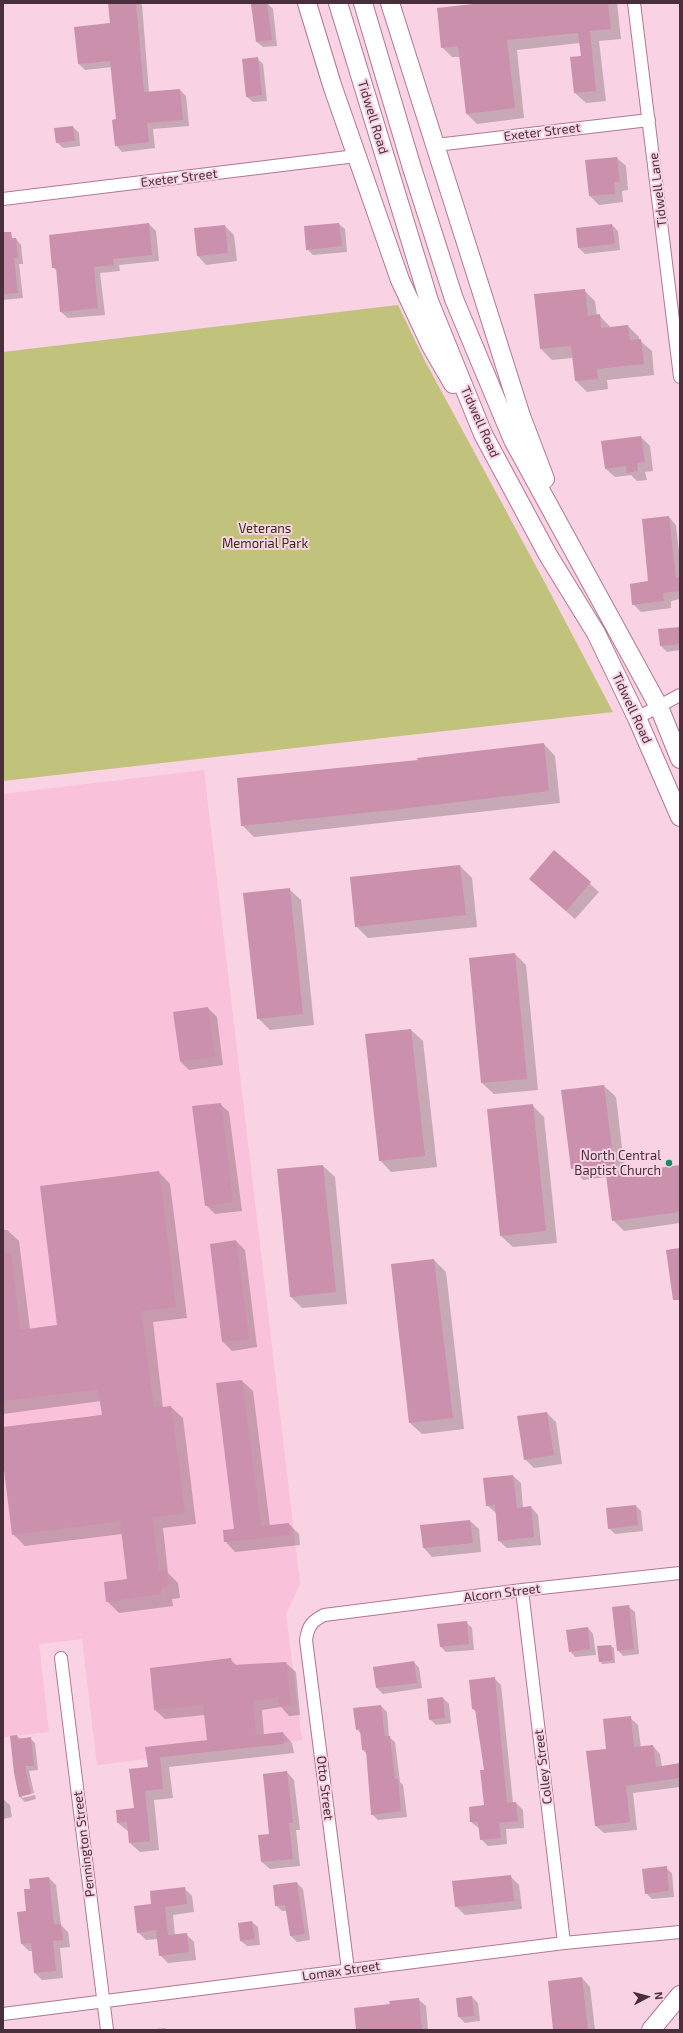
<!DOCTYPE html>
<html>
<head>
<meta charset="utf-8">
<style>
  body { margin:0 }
  #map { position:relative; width:683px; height:2033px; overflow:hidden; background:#f9d2e3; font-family:"Exo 2",sans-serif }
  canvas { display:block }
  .frame { position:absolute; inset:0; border:4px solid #482f3b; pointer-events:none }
  .north { position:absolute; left:627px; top:1977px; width:40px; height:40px; -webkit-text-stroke:3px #f9d2e3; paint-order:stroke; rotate:84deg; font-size:11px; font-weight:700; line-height:16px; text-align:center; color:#482f3b }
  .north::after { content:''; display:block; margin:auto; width:14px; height:18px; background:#482f3b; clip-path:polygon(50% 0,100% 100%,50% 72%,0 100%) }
</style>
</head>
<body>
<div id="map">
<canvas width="683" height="2033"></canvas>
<div class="frame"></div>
<div class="north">N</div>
</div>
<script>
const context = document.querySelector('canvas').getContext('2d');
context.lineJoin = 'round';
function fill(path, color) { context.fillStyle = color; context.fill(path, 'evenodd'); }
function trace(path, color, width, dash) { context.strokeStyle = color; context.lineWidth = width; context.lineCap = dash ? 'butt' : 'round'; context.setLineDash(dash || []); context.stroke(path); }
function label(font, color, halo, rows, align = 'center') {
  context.font = font + ' "Exo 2",sans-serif'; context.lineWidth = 4; context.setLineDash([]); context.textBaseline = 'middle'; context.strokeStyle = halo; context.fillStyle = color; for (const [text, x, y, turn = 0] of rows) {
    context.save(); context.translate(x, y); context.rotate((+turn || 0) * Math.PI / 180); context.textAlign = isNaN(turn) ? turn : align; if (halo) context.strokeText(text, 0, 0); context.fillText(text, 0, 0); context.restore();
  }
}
fill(new Path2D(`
  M204 770 300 1584 286 1614 302 1740 97 1765 82 1639 39 1644 49 1732 3 1737V794Z`), '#f9c1da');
fill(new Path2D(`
  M398 305 425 361 544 581 613 712 3 781V352Z`), '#c1c37d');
fill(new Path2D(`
  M109 3H140L142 5 149 92 180 90 186 96 189 126 153 129 155 148 122 152 116 145 117 120 112 67 85 70 79 64 111 24Z
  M267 3 273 9 277 46 263 47 257 42Z
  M491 3H617L621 39 599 41 606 101 586 103 575 93 572 58 582 56 580 43 517 50 524 118 477 124 467 114 460 57H452L442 47Z
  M257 58 263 64 267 101 253 102 247 97Z
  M73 127 79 133 80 146 63 148 57 142Z
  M617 158 626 166 628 190 622 191 623 202 599 205 590 196Z
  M149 224 156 231 159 261 119 265 120 271 100 273 105 315 68 318 61 312 57 271 53 267Z
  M339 224 345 229 347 252 313 255 307 249Z
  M612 225 618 231 620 250 585 254 579 248Z
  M225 226 234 235 237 261 206 265 198 256Z
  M16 239 21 245 23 264H19L23 298 3 300V240Z
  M584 290 595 301 597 316 599 315 611 328 628 326 639 337V340L652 351 654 375 607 380 608 389 587 392 576 381 573 358 552 360 541 349Z
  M641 437 650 446 653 471 645 472 647 480 637 481 631 475 615 477 606 469Z
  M669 517 676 525 680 560V599L671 601V608L641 612 633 604 649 582Z
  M680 628V650L667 652 661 646 659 630Z
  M544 744 555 756 560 803 254 837 242 825 419 761Z
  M554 852 599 892 575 919 530 879Z
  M460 866 472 878 477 927 368 938 356 926Z
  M289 889 301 900 314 1025 270 1030 258 1018Z
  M515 954 526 965 538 1090 494 1094 482 1083Z
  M208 1008 217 1017 223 1065 189 1070 180 1061Z
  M411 1030 423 1041 437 1167 391 1172 380 1160Z
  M604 1086 616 1097 625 1173 680 1166V1223L624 1231 613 1220 607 1177 583 1180 572 1168Z
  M220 1104 229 1112 242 1211 215 1214 206 1205Z
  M532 1105 544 1117 557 1243 513 1247 501 1236Z
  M323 1166 335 1177 347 1304 302 1308 291 1297Z
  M159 1172 170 1184 187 1318 153 1322 163 1408 171 1407 183 1418 196 1524 163 1528 168 1573 178 1583 180 1598 172 1599 173 1606 119 1613 107 1601 128 1580 122 1534 25 1546 13 1534 3 1453V1428L103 1415 101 1401 3 1414V1230H7L19 1241 30 1329 58 1326Z
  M236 1241 245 1250 257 1347 232 1351 223 1342Z
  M434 1260 446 1272 464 1429 422 1434 410 1423Z
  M242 1381 253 1391 270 1526 289 1524 299 1534 300 1545 235 1552 225 1541 235 1530 217 1384Z
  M547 1413 556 1422 562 1464 534 1468 525 1459Z
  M513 1476 521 1483 523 1508 531 1507 538 1515 541 1545 507 1548 499 1541 496 1513 487 1505Z
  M636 1506 641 1511 643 1531 615 1534 609 1528Z
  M470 1521 479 1529 481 1552 432 1557 424 1548 421 1526Z
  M629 1607 635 1612 639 1654 623 1656 618 1650Z
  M466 1622 472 1628 474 1650 446 1652 441 1647Z
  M588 1628 593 1634 596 1655 575 1657 570 1651Z
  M611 1646 614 1648 615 1663 602 1664 600 1661Z
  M230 1659 237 1666 286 1663 296 1672 300 1715 289 1716 281 1707 262 1710 264 1735 283 1733 292 1743 294 1753 169 1767 173 1798 154 1800 159 1850 140 1852 130 1843 129 1832 118 1823 135 1809 149 1768 146 1748 208 1741 205 1715 165 1719 155 1710Z
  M414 1662 419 1668 422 1688 383 1694 377 1688Z
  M494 1678 501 1685 513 1803H516L523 1810 524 1828 506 1829 507 1844 488 1846 481 1839 480 1829 471 1822 470 1807 485 1806V1770L476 1712 473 1709Z
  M443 1698 449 1704 451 1723 436 1725 430 1719Z
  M381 1706 387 1712 389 1737 395 1742 400 1782 403 1785 407 1817 378 1820 372 1814 368 1755 363 1750 361 1734 357 1729Z
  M630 1718 638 1725 641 1748 653 1746 660 1754 662 1767 680 1764V1787L633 1793 637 1830 604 1833 596 1826 607 1750Z
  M17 1736 21 1739 30 1738 35 1743 38 1770 29 1771 34 1793 22 1796V1798L35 1795 36 1799 25 1802 20 1797 15 1773Z
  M287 1772 294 1780 300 1830H296L300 1866 270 1869 262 1862Z
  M3 1799 10 1805 12 1817 3 1819Z
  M666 1868 672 1873 674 1897 652 1899 646 1893Z
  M510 1876 519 1885 522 1909 465 1915 456 1906Z
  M49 1878 56 1885 61 1925 68 1932 70 1947 60 1948 63 1978 42 1980 35 1973 32 1951H29L22 1944 31 1889Z
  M297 1883 303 1889 310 1940 297 1942 291 1936 287 1911H282L276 1905Z
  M184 1888 192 1896 194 1912 173 1915 175 1935 186 1934 194 1942 196 1960 168 1963 160 1955 158 1939 146 1940 138 1932 152 1905Z
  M252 1922 258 1927 260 1945 247 1946 241 1941Z
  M582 1978 590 1987 595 2030H554Z
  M472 1997 478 2003 480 2021 465 2023 459 2017Z
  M418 1999 426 2006 428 2030H357L391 2005Z
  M165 2028 167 2030H146Z`), '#0003');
fill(new Path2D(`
  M108 3H136L144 92 180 89 183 120 147 123 149 142 115 146 112 120 116 119 110 61 78 64 74 27 110 23Z
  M267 3 272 40 256 42 251 4Z
  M482 3H608L611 29 590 31 596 91 574 93 570 57 581 56 578 33 507 40 515 108 466 114 458 46 441 48 437 8Z
  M258 57 262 95 246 97 242 59Z
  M73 126 75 141 56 143 54 128Z
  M617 157 620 182H614L615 194 589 196 585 160Z
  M149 223 152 255 113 259 114 265 94 267 98 308 60 312 56 268H52L49 235Z
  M339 223 342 246 306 250 304 226Z
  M612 224 615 244 578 248 576 228Z
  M225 225 228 253 197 256 194 228Z
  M3 232H11L12 238H16L18 258H14L18 293 3 294Z
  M585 289 588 316 600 314 601 328 628 325 630 340 641 339 644 364 597 369 598 379 575 381 571 346 540 349 534 294Z
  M641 436 645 462 637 463 638 471 627 473 626 466 605 469 601 441Z
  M669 516 676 578 679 577 680 591 663 593 664 601 632 605 630 584 648 581 642 519Z
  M680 627V644L660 646 658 629Z
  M544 743 549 791 401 809 241 826 237 778 418 760 417 758Z
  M554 850 591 882 566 911 529 879Z
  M460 865 466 915 355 927 350 877Z
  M290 888 303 1014 257 1019 243 893Z
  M515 953 527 1079 481 1083 469 958Z
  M208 1007 215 1057 180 1061 173 1012Z
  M411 1029 425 1156 379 1161 365 1034Z
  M604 1085 614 1164 571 1169 561 1090Z
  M221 1103 233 1202 205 1206 192 1106Z
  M533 1104 546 1231 500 1236 487 1109Z
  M323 1165 336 1292 290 1297 277 1169Z
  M680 1165V1212L612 1221 606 1175Z
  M159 1171 176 1307 141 1311 154 1408 171 1406 185 1513 152 1517 159 1571 166 1570 169 1586 161 1588V1594L106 1602 104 1582 127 1579 120 1521 12 1535 3 1461V1427L102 1415 98 1389 3 1401V1253H11L20 1330 57 1325 40 1186Z
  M236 1240 249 1339 222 1342 210 1244Z
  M680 1248V1300H673L666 1250Z
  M434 1259 453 1418 409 1423 391 1264Z
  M242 1380 261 1526 289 1523 290 1535 224 1542 223 1530 234 1529 216 1383Z
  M547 1412 554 1455 524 1460 517 1416Z
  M513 1475 517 1508 531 1506 534 1537 498 1541 495 1505 486 1506 483 1478Z
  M636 1505 638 1525 608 1529 606 1508Z
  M470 1520 473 1543 423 1548 420 1525Z
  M629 1605 634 1649 617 1651 612 1607Z
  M467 1621 469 1644 440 1647 437 1624Z
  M588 1627 590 1649 569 1652 566 1630Z
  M611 1645 613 1660 599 1662 597 1646Z
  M231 1658 232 1665 286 1662 291 1705 279 1706 278 1697 253 1701 256 1735 283 1732 284 1744 160 1757 163 1789 145 1791 150 1841 129 1843 127 1822 117 1823 116 1810 134 1808 129 1769 148 1767 145 1747 207 1740 203 1705 154 1710 150 1668Z
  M414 1661 417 1683 376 1688 373 1667Z
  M495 1677 507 1803 516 1802 518 1821 499 1823 501 1838 480 1840 478 1822H470L469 1807 484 1805 480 1770H484L475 1709H472L469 1680Z
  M443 1697 445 1718 429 1720 427 1699Z
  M381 1705 385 1736H390L395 1779H398L401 1811 371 1815 366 1750H362L360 1729 356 1730 353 1708Z
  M631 1716 634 1747 653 1745 656 1767 680 1763V1778L626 1786 630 1822 595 1826 586 1751 606 1749 603 1719Z
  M17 1735 18 1739 31 1737 34 1766H25L31 1794 19 1797 14 1773 10 1736Z
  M287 1771 293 1823H289L293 1859 261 1862 258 1835 269 1834 263 1774Z
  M667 1866 669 1891 645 1894 642 1869Z
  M511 1875 514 1901 455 1907 452 1881Z
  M49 1877 54 1924H61L63 1940 53 1941 56 1971 34 1973 31 1943 21 1944 17 1912 26 1911 24 1889H30L29 1879Z
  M297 1882 305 1934 290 1936 285 1905 275 1906 273 1885Z
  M185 1887 187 1904 165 1907 168 1935 187 1933 189 1952 159 1956 156 1930 137 1933 134 1906 151 1904 150 1891Z
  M252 1921 255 1939 240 1941 238 1923Z
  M582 1977 588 2030H553L548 1981Z
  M472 1996 474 2016 458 2017 456 1998Z
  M419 1998 422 2030H356L354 2008 390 2004 389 2001Z`), '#cb90ac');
const street = new Path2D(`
  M634 3 680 377
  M436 145 649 120
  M3 199 356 156
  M637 718 680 695
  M522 1590 564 1943
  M61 1658 107 2030
  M348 1970 306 1640C308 1626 312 1621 324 1615L522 1590 680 1573
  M3 2014 564 1943 680 1932`);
const secondary = new Path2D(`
  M307 3 332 85 400 280 431 346 453 384
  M338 3 429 301 483 434 548 555 596 633 637 718 680 817
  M363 3 412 168 454 299 513 440 659 707 680 759
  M390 3 521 416 545 479
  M651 2030 680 1995`);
trace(street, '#b17793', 14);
trace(secondary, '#b17793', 20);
trace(street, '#fff', 12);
trace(secondary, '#fff', 18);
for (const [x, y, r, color] of [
  [669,1163,4,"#178c6d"]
]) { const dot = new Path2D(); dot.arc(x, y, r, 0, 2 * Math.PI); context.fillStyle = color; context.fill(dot); trace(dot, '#f9d2e3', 1.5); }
label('13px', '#482f3b', '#f9d2e3', [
  ["Tidwell Road",373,117,73],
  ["Exeter Street",542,132,-7],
  ["Exeter Street",179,178,-7],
  ["Tidwell Lane",658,190,-97],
  ["Tidwell Road",480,422,66],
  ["Tidwell Road",632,708,65],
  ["Alcorn Street",502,1593,-7],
  ["Colley Street",543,1767,-97],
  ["Otto Street",325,1788,83],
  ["Pennington Street",84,1844,-97],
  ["Lomax Street",341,1971,-8]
]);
label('13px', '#32320f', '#f9d2e3', [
  ["Veterans",265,529],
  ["Memorial Park",265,544]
]);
label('13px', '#482f3b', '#f9d2e3', [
  ["North Central",661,1156],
  ["Baptist Church",661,1171]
], 'right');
</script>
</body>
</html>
